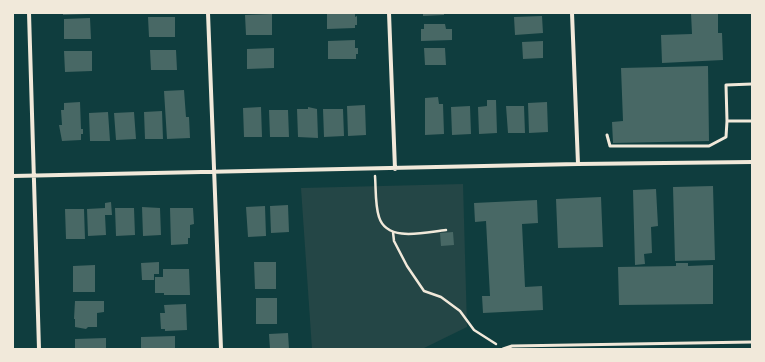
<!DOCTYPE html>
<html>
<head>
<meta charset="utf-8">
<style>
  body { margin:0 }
  #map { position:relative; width:765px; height:362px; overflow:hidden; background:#0f3d3e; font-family:"PT Sans",sans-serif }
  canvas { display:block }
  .frame { position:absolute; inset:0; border:14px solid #f1e9da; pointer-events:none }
</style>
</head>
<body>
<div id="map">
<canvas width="765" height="362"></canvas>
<div class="frame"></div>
</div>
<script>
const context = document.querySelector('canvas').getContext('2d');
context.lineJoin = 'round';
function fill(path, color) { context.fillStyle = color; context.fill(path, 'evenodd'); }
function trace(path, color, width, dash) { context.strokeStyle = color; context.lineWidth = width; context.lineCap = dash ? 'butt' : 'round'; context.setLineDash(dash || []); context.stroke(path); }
fill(new Path2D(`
  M463 184 467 327 422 349H312L301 188Z`), '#244646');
fill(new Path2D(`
  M63 13H87V14L63 15Z
  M327 13H355V17L357 16V25H355V28L327 29Z
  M423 13H444V15L423 16Z
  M691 13H718V33H722L723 60 662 63 661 35 692 34Z
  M272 14V35H246L245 15Z
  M542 16 543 33 515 35 514 17Z
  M148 17H175V37H149Z
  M90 18 91 39H64V19Z
  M424 24H445L446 29H452V40L421 41V29H424Z
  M355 40V48H358V54H356V59H328V41Z
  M543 41V58L523 59 522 42Z
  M274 48V68L247 69V49Z
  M424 48H445L446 65H425Z
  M150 50H176L177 70H151Z
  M64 51H92V71L65 72Z
  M708 66 709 141 613 143 612 122 623 121 621 68Z
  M184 90 186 117H189L190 138 167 139 164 91Z
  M438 97 439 104H443L444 134 425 135V98Z
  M487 100H496L497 133 479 134 478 107 487 106Z
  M80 102 81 129H83V134H81V140L62 141 59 125H62L61 110H64V103Z
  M547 102 548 132 529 133 528 103Z
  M365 105 366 135 348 136 347 106Z
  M470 106 471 134 452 135 451 107Z
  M506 106H524L525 133H508Z
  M261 107 262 137H244L243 108Z
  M308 107 317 109 318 138 298 137 297 109H308Z
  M323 109H343L344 136 324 137Z
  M269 110H288L289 137H270Z
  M162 111 163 139H145L144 112Z
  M108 112 110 141H90L89 113Z
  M134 112 136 139 116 140 114 113Z
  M713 186 715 260 675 261 673 187Z
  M656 189 658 226 651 227 652 253 644 254 645 264 635 265 633 190Z
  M601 197 603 247 558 248 556 199Z
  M537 200 538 223 522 224 525 287 542 286 543 310 483 313 482 296H490L486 221 475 222 474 203Z
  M111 202 112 215H105L106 235 88 236 87 209 105 208V203Z
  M288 205 289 232 271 233 270 206Z
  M265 206 266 236 248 237 246 207Z
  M142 207 160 208 161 235 143 236Z
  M115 208H134L135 235 116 236Z
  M170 208H193L194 224 190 225V238H188V244L171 245Z
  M65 209H84L85 239H66Z
  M453 232 454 245 441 246 440 233Z
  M159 262V274H154V280H142L141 263Z
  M254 262H276V289H255Z
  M676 263H688V266L713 265V304L619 305 618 267 676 266Z
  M95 265V292H73V266Z
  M163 269H189L190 295H164V293H155V277H163Z
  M256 298H277V324H256Z
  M75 301H104V312L97 313V327H88L86 329 75 327V319H74Z
  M186 304 187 330 165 331V329H161L160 313H165L164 305Z
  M288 333 289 349H270L269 334Z
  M175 336V349H141V337Z
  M106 338V349H75V339Z`), '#486865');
trace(new Path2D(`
  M375 176C376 189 375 205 379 217 387 243 426 232 446 230
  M393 232 394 241 407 266 424 291 441 297 460 311 474 330 496 344`), '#f1e9da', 2.5);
trace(new Path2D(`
  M752 84 726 85 727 121H752
  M607 135 610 146H709L726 137 727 121
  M503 349 512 346 752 342`), '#f1e9da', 3);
trace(new Path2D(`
  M29 13 39 349
  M208 13 221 349
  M389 13 395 169
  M572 13 578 164
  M13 176 578 164 752 162`), '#f1e9da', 4);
</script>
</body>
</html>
